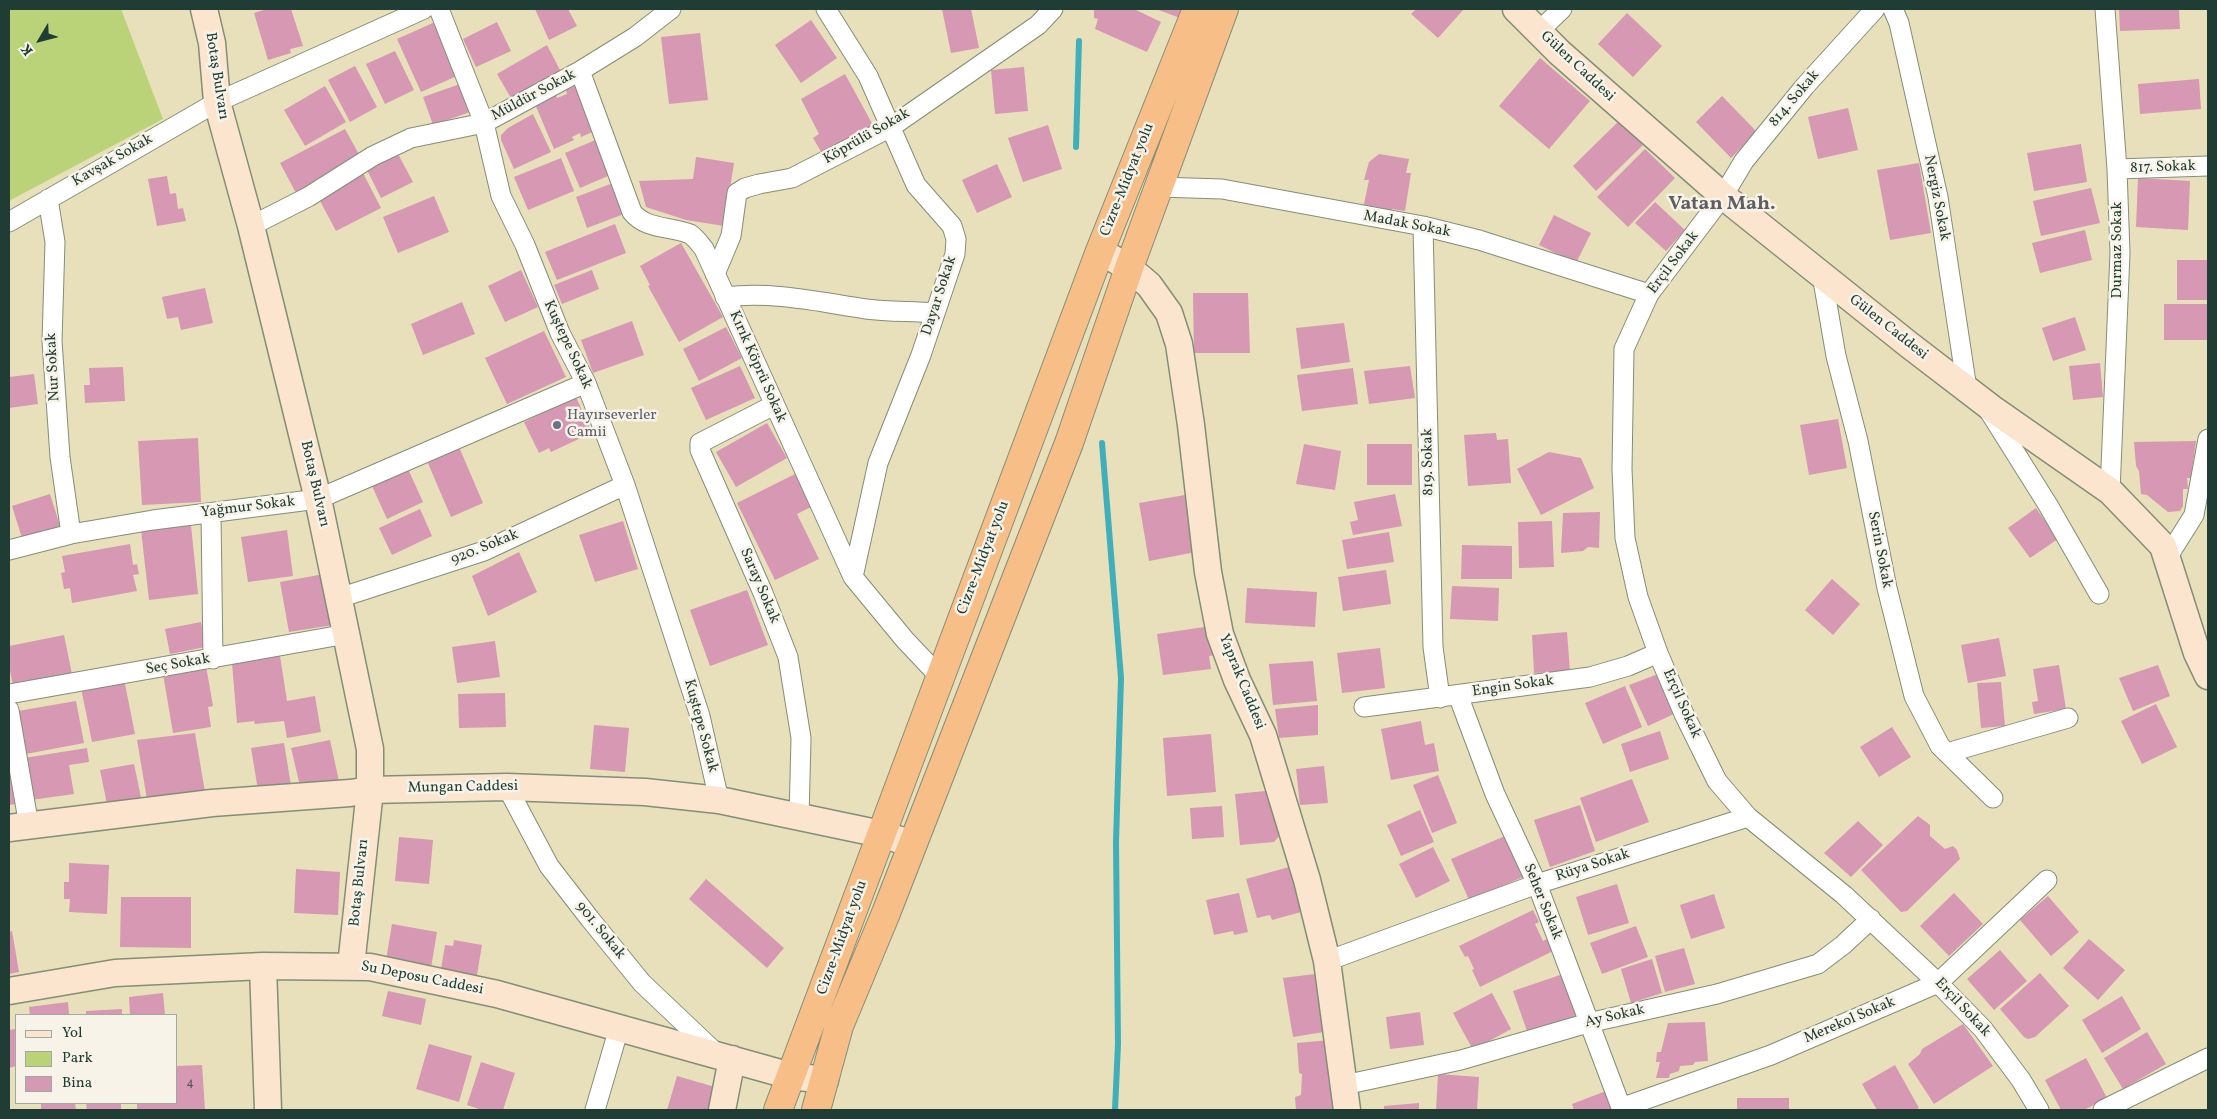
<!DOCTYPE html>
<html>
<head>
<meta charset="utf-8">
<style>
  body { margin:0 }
  #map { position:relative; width:2217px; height:1119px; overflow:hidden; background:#e7e0ba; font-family:Vollkorn,serif }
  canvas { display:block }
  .frame { position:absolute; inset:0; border:10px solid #1f3d34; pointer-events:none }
  .legend { position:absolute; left:15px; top:1014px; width:162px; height:90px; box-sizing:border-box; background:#f7f3e8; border:1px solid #a1aaa0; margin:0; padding:6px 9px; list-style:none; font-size:15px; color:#1f3d34 }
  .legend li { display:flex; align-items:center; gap:10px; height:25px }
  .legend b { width:25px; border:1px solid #a1aaa0 }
  .north { position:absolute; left:15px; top:15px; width:50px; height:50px; -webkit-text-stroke:4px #f7f3e8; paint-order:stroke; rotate:233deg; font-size:14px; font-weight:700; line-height:20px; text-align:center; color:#1f3d34 }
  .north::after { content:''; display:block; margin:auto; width:18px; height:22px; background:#1f3d34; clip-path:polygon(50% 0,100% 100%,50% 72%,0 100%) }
</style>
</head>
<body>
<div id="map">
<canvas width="2217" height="1119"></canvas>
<div class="frame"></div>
<ul class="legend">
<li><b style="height:6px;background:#fce5cf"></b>Yol</li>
<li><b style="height:14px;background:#bbd378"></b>Park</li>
<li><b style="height:14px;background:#d698b3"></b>Bina</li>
</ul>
<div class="north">K</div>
</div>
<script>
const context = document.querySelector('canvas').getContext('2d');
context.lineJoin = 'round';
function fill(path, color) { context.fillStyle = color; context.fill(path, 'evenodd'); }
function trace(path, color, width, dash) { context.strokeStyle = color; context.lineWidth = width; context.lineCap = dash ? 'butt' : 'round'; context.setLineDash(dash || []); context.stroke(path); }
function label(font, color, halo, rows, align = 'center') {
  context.font = font + ' Vollkorn,serif'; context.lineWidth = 5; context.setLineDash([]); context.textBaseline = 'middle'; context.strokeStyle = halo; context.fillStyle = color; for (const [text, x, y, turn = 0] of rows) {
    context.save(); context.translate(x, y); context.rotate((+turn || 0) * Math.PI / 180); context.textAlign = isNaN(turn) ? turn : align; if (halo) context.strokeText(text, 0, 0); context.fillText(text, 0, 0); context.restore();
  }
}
fill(new Path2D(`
  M9 9H121L163 119 9 201Z`), '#bbd378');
trace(new Path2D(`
  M1076 147 1079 41
  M1102 443 1121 678 1116 842 1118 1044 1115 1110`), '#40afba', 6);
fill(new Path2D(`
  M267 9H291L303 46 290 49 291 53 268 60 254 13Z
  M535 9H568L577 26 549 40Z
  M942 9H971L979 48 951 53Z
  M1094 9H1134L1161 22 1147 52 1095 29 1098 19 1094 18Z
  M1156 9H1184L1180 18Z
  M1416 9H1464L1438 38 1411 14Z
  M2119 9H2179L2180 29 2120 31Z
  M1627 13 1662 46 1633 77 1598 44Z
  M811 20 837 58 801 83 775 45Z
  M435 22 459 75 421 92 397 39Z
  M497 22 511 51 476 67 463 39Z
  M700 33 708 100 669 104 661 37Z
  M547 45 560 70 511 98 497 74Z
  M395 51 414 90 385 104 366 64Z
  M1540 58 1590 101 1549 149 1499 106Z
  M355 66 377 107 350 122 328 80Z
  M1024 67 1028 111 995 114 991 70Z
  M845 74 874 127 823 155 813 138 819 134 801 99Z
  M2199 79 2201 109 2140 114 2138 84Z
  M460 84 470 112 433 125 423 97Z
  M578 85 597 130 581 137 580 133 572 137 574 140 554 149 535 104 556 95 557 98 567 94 566 90Z
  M325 86 346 122 305 146 284 110Z
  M1722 96 1757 132 1731 158 1696 122Z
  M1848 108 1858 150 1818 159 1808 117Z
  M533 114 551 152 514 169 501 140V135L508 128Z
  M1620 120 1644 144 1596 191 1573 166Z
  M1048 125 1062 169 1023 182 1008 138Z
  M345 129 361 158 296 193 280 163Z
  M600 138 615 173 580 188 565 153Z
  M2081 144 2087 182 2034 191 2027 153Z
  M1645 149 1675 178 1628 227 1597 197Z
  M397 152 413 182 381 198 366 168Z
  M1379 154 1409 159 1406 173H1411L1405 211 1392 209 1388 212 1368 209 1364 204 1369 180H1364L1369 162Z
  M696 157 734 163 724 226 686 220 646 207 639 181 693 179Z
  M561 158 574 191 528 210 514 177Z
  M1919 163 1931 233 1890 240 1877 170Z
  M997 164 1012 197 977 213 962 180Z
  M363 173 381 208 336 231 318 197Z
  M167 176 170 194 176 193 178 209 183 208 186 221 157 226 148 179Z
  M2138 178 2190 181 2188 230 2136 227Z
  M613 183 624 214 587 228 576 197Z
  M2091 188 2100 223 2041 236 2033 201Z
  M434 196 449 232 398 253 383 217Z
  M1655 202 1685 230 1666 251 1635 223Z
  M1554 215 1591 233 1576 263 1539 245Z
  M615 224 626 253 557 280 545 252Z
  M2085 230 2092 260 2040 273 2032 243Z
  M681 243 723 317 679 342 648 286 650 285 640 266Z
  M2177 260H2208V300H2177Z
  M521 270 538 307 505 322 488 286Z
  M592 270 599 289 562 304 554 285Z
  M205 288 213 323 181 330 178 317 167 319 162 297Z
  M1193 293H1248L1250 353H1194Z
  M462 302 475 334 423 355 411 324Z
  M2164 304H2208V340H2164Z
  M2075 317 2086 350 2053 361 2042 328Z
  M632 321 644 355 593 373 581 340Z
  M1344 323 1350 362 1301 369 1296 328Z
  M726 327 742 358 699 381 683 349Z
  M544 331 566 377 507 404 485 358Z
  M2100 363 2103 397 2073 400 2069 366Z
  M740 366 755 398 706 420 691 388Z
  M1410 366 1415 398 1369 404 1364 371Z
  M123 367 125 401 85 403 84 385H90L89 368Z
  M1353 368 1358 404 1302 411 1297 375Z
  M34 374 38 404 9 408V377Z
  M576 397 590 428 582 433 583 437 551 452 549 448 539 453 524 422Z
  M1838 419 1847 468 1809 475 1800 425Z
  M767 423 787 458 736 487 716 452Z
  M1496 433 1497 440 1508 439 1511 483 1468 486 1464 435Z
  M198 438 201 502 142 505 138 441Z
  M2196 441 2191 478H2187L2188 489H2183V506L2180 511 2168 512 2147 495 2141 494 2139 471 2136 466 2134 442Z
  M1304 444 1341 451 1335 490 1296 484Z
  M1367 444H1412V485H1367Z
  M459 447 483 503 451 517 427 461Z
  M1549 452 1581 458 1594 488 1541 515 1517 469Z
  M408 469 423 502 387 519 372 486Z
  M795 474 811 507 797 514 819 559 775 580 737 503Z
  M50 494 60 526 22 538 12 506Z
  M1395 494 1402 526 1353 535 1350 522 1358 520 1354 502Z
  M1185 495 1196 552 1149 561 1139 503Z
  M2036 508 2058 539 2030 558 2008 528Z
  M420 509 432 536 392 555 379 528Z
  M1600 512 1599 548 1588 547 1583 551 1561 553 1563 513Z
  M623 521 638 569 595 582 579 535Z
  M1552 521 1554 567 1519 568 1518 522Z
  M191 525 198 594 149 600 141 530Z
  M287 530 293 576 248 582 241 537Z
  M1389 532 1394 562 1347 569 1342 540Z
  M130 544 133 565 137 564 139 574 133 575 137 591 72 603 70 588 64 589 61 573 65 572 62 556Z
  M1462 545 1512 546V579H1461Z
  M519 552 537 592 488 616 472 576Z
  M1386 570 1391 604 1343 611 1338 577Z
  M324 574 333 625 289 632 280 582Z
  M1832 579 1860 604 1833 635 1805 610Z
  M1452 586 1499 588 1498 621 1450 619Z
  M1247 588 1317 592 1315 627 1245 623Z
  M747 590 768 645 710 666 690 610Z
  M201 622 205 647 170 654 165 629Z
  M1211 626 1215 655 1209 656 1211 669 1163 675 1157 634Z
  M1567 632 1570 671 1534 673 1532 635Z
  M64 635 72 674 13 686 9 665V646Z
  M1999 638 2006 676 1968 683 1961 645Z
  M495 641 500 677 457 683 452 647Z
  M1380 648 1385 688 1342 693 1337 653Z
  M280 656 287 701 315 696 321 732 287 738 284 721 255 724 254 721 237 723 232 663Z
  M1313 661 1317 701 1273 705 1269 664Z
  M2059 665 2066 709 2034 714 2032 702 2038 701 2033 669Z
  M2158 665 2170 696 2133 711 2119 678Z
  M206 666 213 706 208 707 211 727 173 733 163 674Z
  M1658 674 1676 713 1648 726 1629 685Z
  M124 679 135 734 92 742 81 688Z
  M2001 682 2005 726 1981 728 1977 683Z
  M1625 686 1642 727 1603 744 1585 703Z
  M505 693 506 727 459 728 458 694Z
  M76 701 84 743 26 754 18 711Z
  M2156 704 2177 747 2142 764 2121 721Z
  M1318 705V735L1279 738 1275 709Z
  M1421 721 1425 745 1434 743 1439 771 1391 780 1381 729Z
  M594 725 629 728 625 772 590 769Z
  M1892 727 1911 757 1879 777 1860 747Z
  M1660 731 1669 759 1630 772 1621 744Z
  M195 733 206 798 148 805 137 740Z
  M1211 734 1216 792 1167 796 1163 738Z
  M330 740 339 781 301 790 291 748Z
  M284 743 291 785 258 790 251 748Z
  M87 748 89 762 69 765 74 794 31 800 24 758Z
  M134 764 142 802 108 809 100 770Z
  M1324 766 1328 803 1300 805 1296 769Z
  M9 768H11L16 804 9 805Z
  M1438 775 1457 823 1432 833 1413 785Z
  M1632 779 1649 822 1596 842 1580 798Z
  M1276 790 1281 834 1274 842 1240 845 1235 794Z
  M1580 805 1595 851 1550 867 1534 820Z
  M1222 806 1224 837 1192 839 1190 808Z
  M1420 810 1434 842 1401 856 1387 825Z
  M1918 816 1930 825V836L1945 849 1953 846 1957 850 1960 859 1907 911 1901 912 1861 870Z
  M1858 821 1883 845 1851 877 1824 853Z
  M1505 836 1523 877 1469 900 1451 859Z
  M399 837 433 840 429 884 395 881Z
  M1433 847 1450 881 1416 898 1399 864Z
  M69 863 109 865 107 914 69 912 70 899H64V882H69Z
  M1289 867 1301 912 1272 920 1270 915 1257 918 1246 879Z
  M296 869 340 872 338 915 294 913Z
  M706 879 784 948 767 968 689 899Z
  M1617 884 1629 923 1588 935 1576 897Z
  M1239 893 1248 932 1234 935 1233 931 1214 935 1206 900Z
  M1954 893 1983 924 1949 956 1920 926Z
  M1714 894 1725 928 1691 939 1680 905Z
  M2048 896 2079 932 2051 956 2020 920Z
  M121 897H191V948L120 947Z
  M1533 910 1539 922 1535 924 1543 941 1547 939 1553 951 1480 987 1472 970 1474 969 1468 956 1465 957 1459 946Z
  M392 924 437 932 431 968 386 960Z
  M1636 926 1648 957 1602 974 1590 943Z
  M12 931 19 972 9 974V932Z
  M2089 939 2125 970 2098 1000 2063 968Z
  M454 940 482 945 476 981 440 975 445 945 453 946Z
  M1684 948 1695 984 1665 992 1655 956Z
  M2000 950 2027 981 1994 1010 1967 979Z
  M1652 959 1662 993 1631 1003 1621 969Z
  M2040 973 2069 1006 2035 1037 2028 1039 2024 1037 2000 1009Z
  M1315 974 1324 1032 1293 1037 1283 978Z
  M1563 974 1577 1017 1528 1034 1513 991Z
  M388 991 426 999 421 1025 382 1016Z
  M163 993 165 1015H130L129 997Z
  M1492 993 1511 1029 1473 1050 1453 1013Z
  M2122 996 2141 1029 2102 1053 2082 1020Z
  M68 1002 69 1015H30L29 1007Z
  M122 1009V1015H86V1011Z
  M1420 1012 1424 1045 1390 1049 1386 1017Z
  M1705 1022 1708 1061 1695 1062 1693 1065 1680 1066 1679 1071 1670 1074 1669 1078H1656L1660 1062H1656L1657 1052H1661L1668 1023Z
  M1963 1024 1993 1066 1934 1104 1908 1064 1920 1054 1922 1049Z
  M16 1029V1066L9 1068V1030Z
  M2147 1032 2166 1064 2123 1089 2104 1058Z
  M1330 1040 1342 1110H1296L1295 1097 1301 1095 1302 1074 1299 1073 1297 1043Z
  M429 1044 472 1056 459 1102 416 1089Z
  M2086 1058 2107 1098 2084 1110H2061L2045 1080Z
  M481 1062 515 1073 503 1110H482L467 1105Z
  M202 1065 205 1110H137V1103H176V1066Z
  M1895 1065 1919 1108 1914 1110H1877L1862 1084Z
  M1438 1074 1479 1077 1477 1110H1436Z
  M677 1076 715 1087 708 1110H667Z
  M1606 1091 1614 1110H1574L1572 1104Z
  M1737 1098H1789V1110H1737Z
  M41 1103H75L76 1110H41Z
  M86 1103H121V1110H87Z
  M1419 1103V1110H1384V1106Z`), '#d698b3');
const street = new Path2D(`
  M439 9 484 123 501 196 525 245 560 333 586 383 625 485 700 716 719 800
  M826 9 868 76 916 185 952 226 956 239 955 254 921 355 878 463 853 577
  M1875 9 1805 86 1744 161 1723 196 1649 294 1624 349 1622 469 1625 538 1638 597 1658 653 1684 714 1717 781 1748 817 1844 895 1938 983 1983 1029 2021 1080 2039 1110
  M1893 9 1899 23 1938 197 1967 389
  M2105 9 2117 169 2120 253 2110 491
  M1538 32 1562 9
  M580 71 632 212C646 230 671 226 690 234 695 237 700 244 704 249L853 577 905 640 940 677
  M2117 169 2208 166
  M1159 187 1222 189 1423 226 1479 240 1649 294
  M48 199 55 242 52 341 60 457 71 534
  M9 222 217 102 424 9
  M251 226 308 197 373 156 411 138 484 123 580 71 635 37 671 9
  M1423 226 1433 647 1440 698
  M715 274 731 236 737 193 745 188 759 184 792 178 891 127 1038 25 1053 9
  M1822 275 1836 356 1858 441 1887 588 1914 696 1940 746 1993 798
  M725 297C773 291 819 302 866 309 889 312 913 311 935 313
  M774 405 700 443V450L763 593 788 657 801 738 799 818
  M1989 411 2048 505 2099 594
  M211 513 213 659
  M9 550 71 534 153 520 318 499 586 383
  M2167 558 2194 515 2208 439
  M339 598 484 551 625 485
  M9 694 347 634
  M1458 695 1495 794 1537 884 1622 1110
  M1364 707 1590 677 1628 666 1658 653
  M9 710 29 826
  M1947 753 2068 718
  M507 787 549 866 590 919 642 983 718 1055
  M1327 961 1537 884 1748 817
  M1344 1085 1461 1060 1588 1023 1717 994 1818 964 1843 945 1871 919
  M1621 1108 1771 1055 1938 983 2047 880
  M595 1110 619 1028
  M2103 1110 2208 1058`);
const secondary = new Path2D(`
  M204 9 212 43 217 102 251 226 318 499 370 749V790L351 966
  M1516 9 1560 53 1723 196 1908 344 1994 410 2110 491 2163 546 2197 653 2208 676
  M1100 251 1129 268 1149 285 1169 313 1179 344 1191 425 1208 572 1220 634 1237 680 1263 735 1307 880 1327 961 1347 1110
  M9 828 212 803 350 793 370 790 507 787 645 792 719 800 881 834 913 844
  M263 966 268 1110
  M9 991 115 973 263 966 370 967 497 994 791 1076 825 1080
  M722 1110 732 1059`);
const highway = new Path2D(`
  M778 1110 1100 251 1197 9
  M816 1110 839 1026 886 913 1069 443 1129 268 1224 9`);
trace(street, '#838e77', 21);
trace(secondary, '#838e77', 29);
trace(highway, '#838e77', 30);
trace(street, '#fff', 19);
trace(secondary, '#fce5cf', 26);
trace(highway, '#f7be87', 28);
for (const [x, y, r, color] of [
  [557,425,5,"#6b7280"]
]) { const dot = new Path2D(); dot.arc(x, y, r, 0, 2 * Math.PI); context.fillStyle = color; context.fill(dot); trace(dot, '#f7f3e8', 2); }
label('12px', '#4d5454', null, [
  ["4",190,1084]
]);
label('15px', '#1f3d34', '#f7f3e8', [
  ["Gülen Caddesi",1577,67,43],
  ["Botaş Bulvarı",216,76,81],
  ["Müldür Sokak",534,96,-28],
  ["814. Sokak",1795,99,-50],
  ["Köprülü Sokak",867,137,-30],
  ["Kavşak Sokak",113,161,-30],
  ["817. Sokak",2163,168,-2],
  ["Cizre-Midyat yolu",1128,180,-68],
  ["Nergiz Sokak",1936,198,79],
  ["Madak Sokak",1407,225,11],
  ["Durmaz Sokak",2118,250,-90],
  ["Erçil Sokak",1674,263,-53],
  ["Dayar Sokak",940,296,-72],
  ["Gülen Caddesi",1888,328,38],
  ["Kuştepe Sokak",567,345,65],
  ["Nur Sokak",54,367,-93],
  ["Kırık Köprü Sokak",757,367,66],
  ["819. Sokak",1429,462,-91],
  ["Botaş Bulvarı",314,484,77],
  ["Yağmur Sokak",248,508,-7],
  ["920. Sokak",485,548,-22],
  ["Serin Sokak",1879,550,79],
  ["Cizre-Midyat yolu",984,558,-69],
  ["Saray Sokak",759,586,67],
  ["Seç Sokak",178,665,-10],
  ["Yaprak Caddesi",1241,682,68],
  ["Engin Sokak",1513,687,-8],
  ["Erçil Sokak",1681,704,66],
  ["Kuştepe Sokak",700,726,75],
  ["Mungan Caddesi",463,788,-1],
  ["Rüya Sokak",1593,866,-18],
  ["Botaş Bulvarı",360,883,-84],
  ["Seher Sokak",1542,902,68],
  ["901. Sokak",600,931,51],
  ["Cizre-Midyat yolu",843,938,-70],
  ["Su Deposu Caddesi",422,979,11],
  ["Erçil Sokak",1962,1008,47],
  ["Ay Sokak",1615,1017,-13],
  ["Merekol Sokak",1850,1021,-23]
]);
label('15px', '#5b616d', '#f7f3e8', [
  ["Hayırseverler",567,416],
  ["Camii",567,433]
], 'left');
label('bold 20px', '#5f5d60', '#f7f3e8', [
  ["Vatan Mah.",1722,205]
]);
</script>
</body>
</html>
